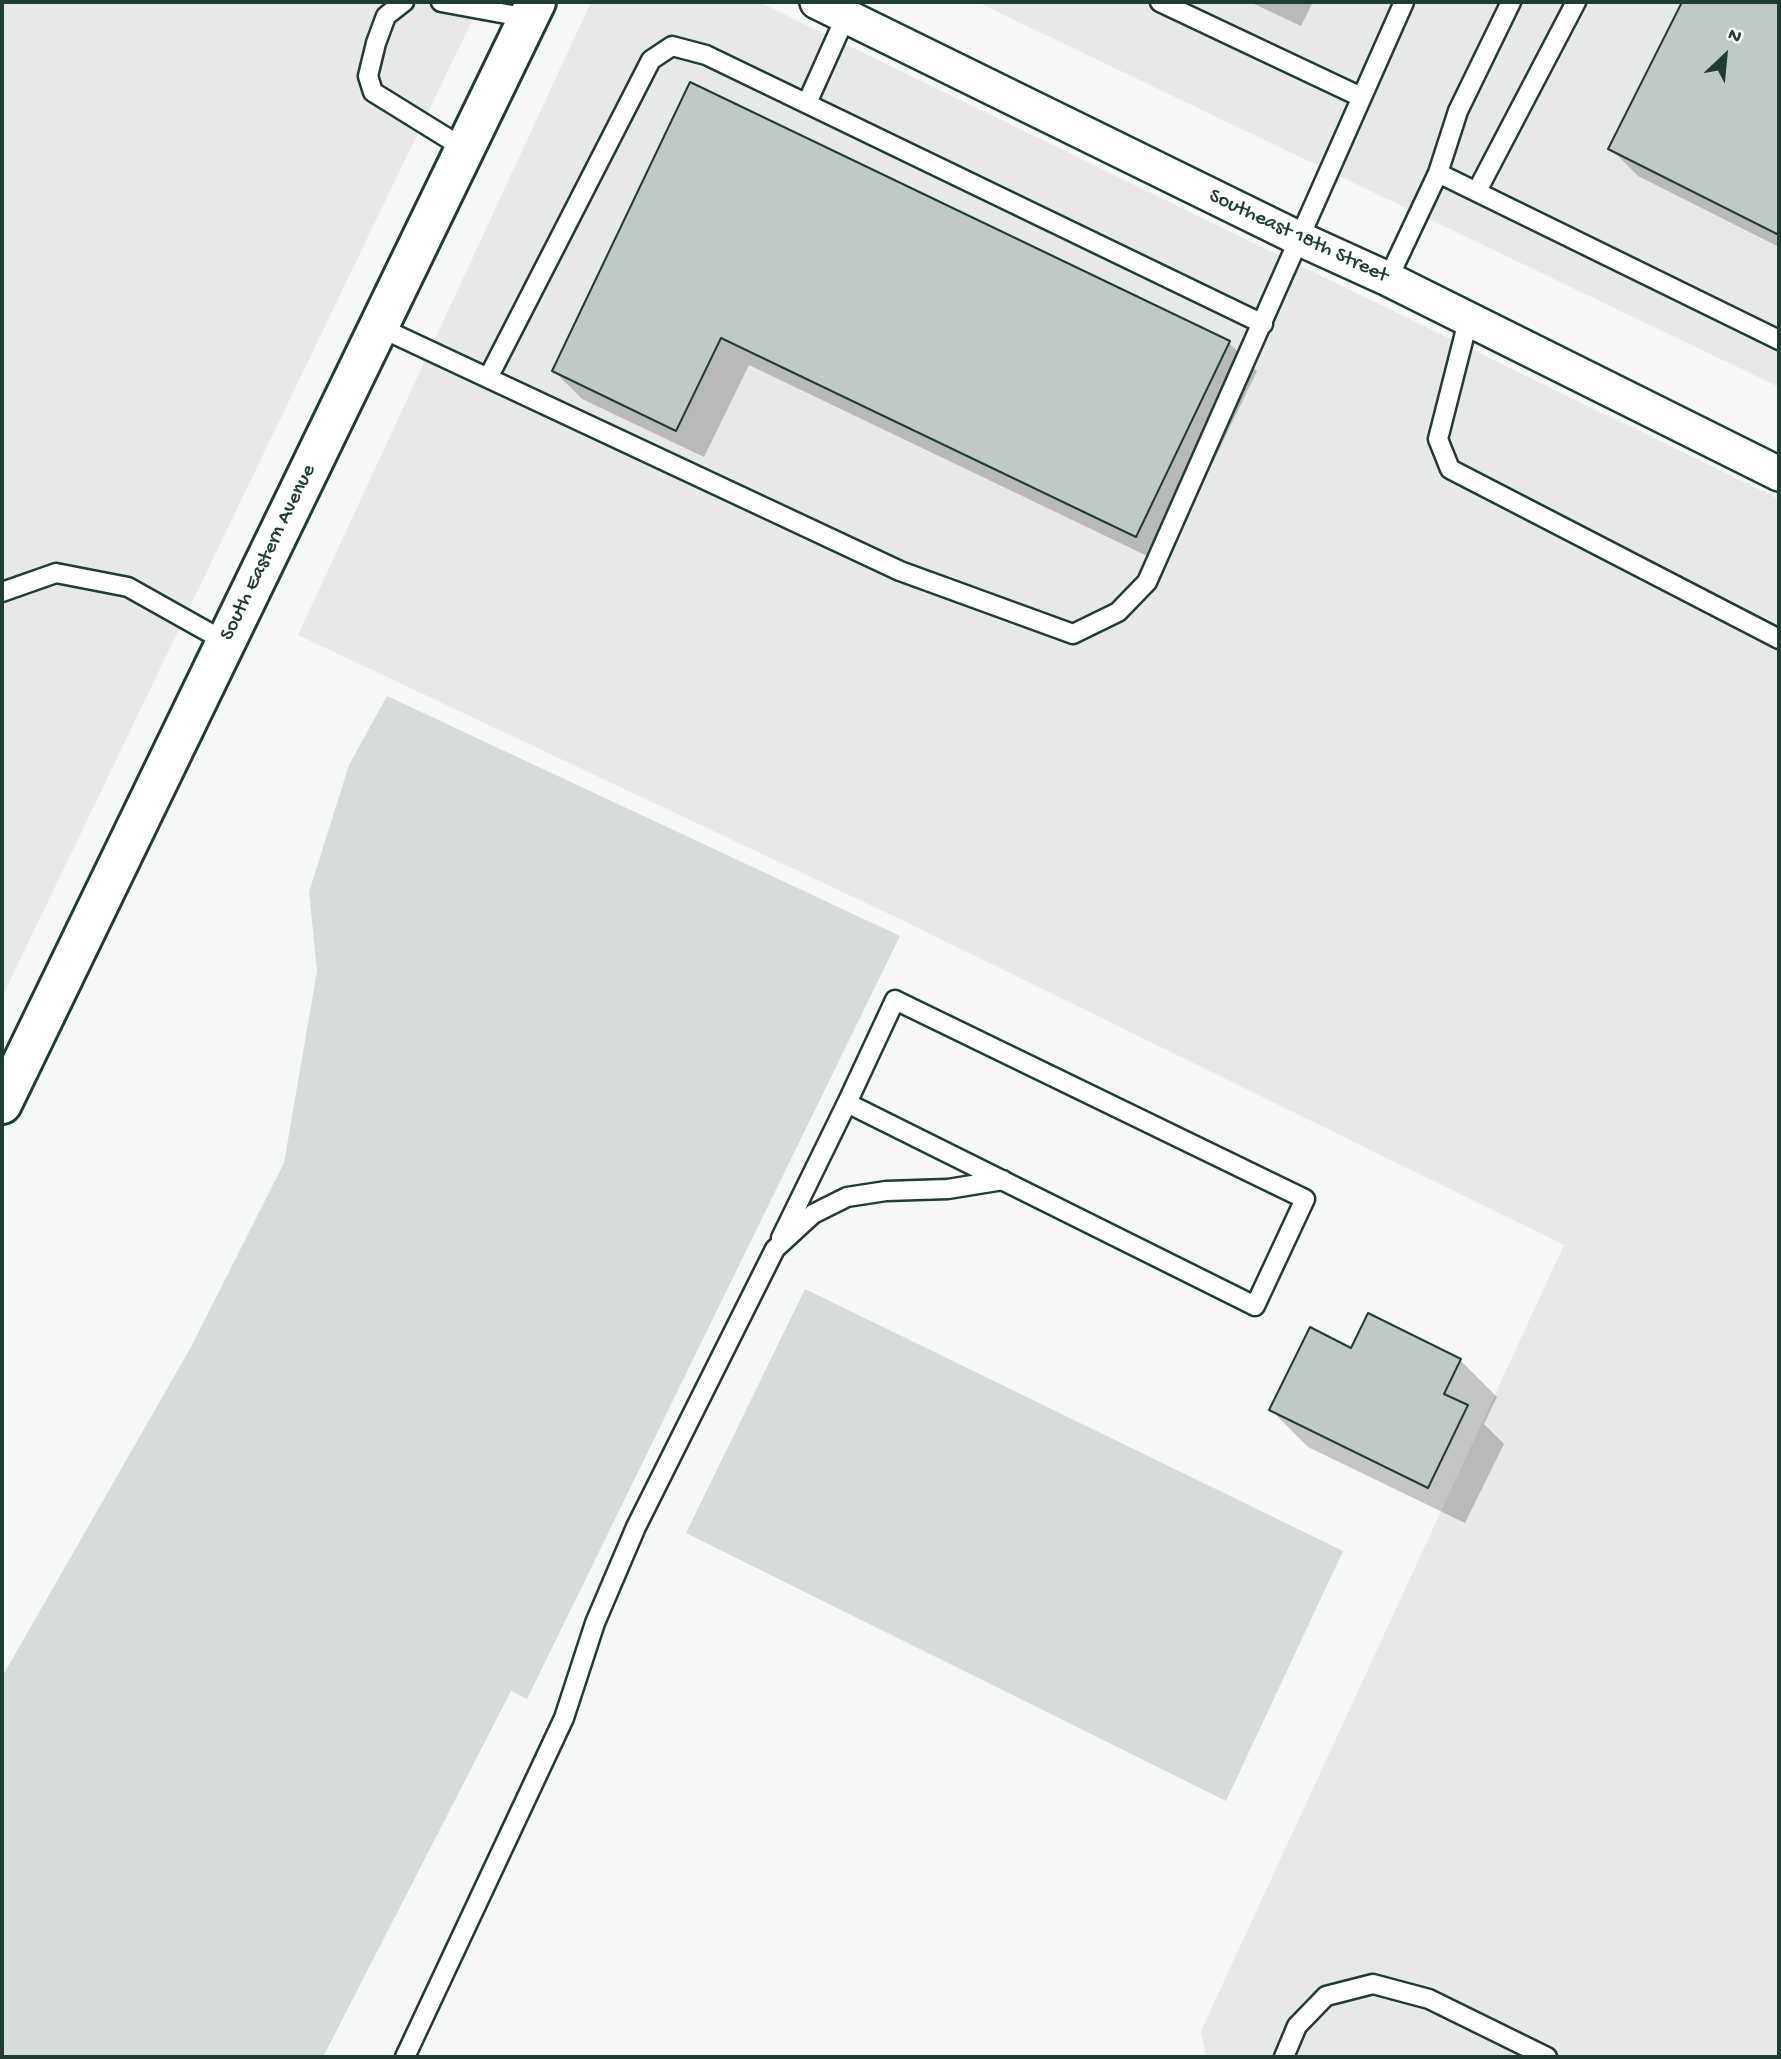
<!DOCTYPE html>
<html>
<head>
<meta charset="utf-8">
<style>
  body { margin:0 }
  #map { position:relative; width:1781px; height:2059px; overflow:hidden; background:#f6f7f7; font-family:"Gochi Hand",sans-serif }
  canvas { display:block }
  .frame { position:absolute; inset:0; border:4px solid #1f3d34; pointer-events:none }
  .north { position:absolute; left:1690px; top:21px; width:70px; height:70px; -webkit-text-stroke:5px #fff; paint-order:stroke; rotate:26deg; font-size:19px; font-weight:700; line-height:28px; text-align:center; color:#1f3d34 }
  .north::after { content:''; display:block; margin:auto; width:24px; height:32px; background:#1f3d34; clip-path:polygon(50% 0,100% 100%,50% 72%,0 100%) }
</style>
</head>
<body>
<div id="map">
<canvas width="1781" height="2059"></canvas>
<div class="frame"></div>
<div class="north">N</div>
</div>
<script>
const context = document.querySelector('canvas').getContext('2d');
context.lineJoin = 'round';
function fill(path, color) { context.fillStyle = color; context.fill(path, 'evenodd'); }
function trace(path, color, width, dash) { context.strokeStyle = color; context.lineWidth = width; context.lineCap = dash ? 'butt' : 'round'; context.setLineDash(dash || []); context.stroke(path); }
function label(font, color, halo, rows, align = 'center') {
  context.font = font + ' "Gochi Hand",sans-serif'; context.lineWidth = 5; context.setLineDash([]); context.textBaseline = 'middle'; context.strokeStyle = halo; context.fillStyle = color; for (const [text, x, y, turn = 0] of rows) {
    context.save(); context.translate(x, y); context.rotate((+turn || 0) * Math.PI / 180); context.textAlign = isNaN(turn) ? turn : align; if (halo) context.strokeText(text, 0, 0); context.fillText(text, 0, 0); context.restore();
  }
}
fill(new Path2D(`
  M2 2H481L2 997Z
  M591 2H759L1779 499V2057H1206L1201 2031 1564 1245 904 921 298 635Z
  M977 2H1779V387Z`), '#e6e9e8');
fill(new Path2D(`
  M387 696 900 936 527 1699 511 1691 323 2057H2V1677L191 1347 284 1163 317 971 309 892 349 765Z
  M805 1289 1343 1551 1226 1801 686 1533Z`), '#d6dcdb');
fill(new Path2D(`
  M1250 2H1313L1301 26Z
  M1684 2H1779V247L1638 176 1610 148Z
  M691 85 1229 343 1257 371 1164 564 749 365 704 457 582 399 554 371Z
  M1460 1360 1497 1397 1484 1424 1504 1444 1465 1523 1308 1447 1271 1410Z`), '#0003');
const building = new Path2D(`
  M1682 2H1779V235L1608 149Z
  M690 82 1230 341 1136 537 721 338 676 431 552 371Z
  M1368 1313 1461 1359 1444 1394 1468 1405 1428 1488 1269 1410 1310 1327 1351 1348Z`);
fill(building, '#c0c9c6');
trace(building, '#1f3d34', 2);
const lane = new Path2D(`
  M404 2 386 16 376 43 368 76 373 92 465 149
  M441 2 528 18
  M1160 2 1361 97
  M807 103 846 16
  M1438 173 1458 111 1511 2
  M1477 191 1576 2
  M1388 279 1438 173 1779 340
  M1468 321 1438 439 1450 469 1779 639
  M379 327 900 571 1073 634 1118 612 1147 582 1404 2
  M488 378 651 60 672 46 706 55 1263 324
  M2 592 56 573 128 587 226 642
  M895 1000 1305 1199 1255 1306 847 1103Z
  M781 1238 847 1103
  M405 2057 564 1718 595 1623 636 1527 775 1249 813 1214 847 1197 886 1191 948 1189 1003 1180
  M1284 2057 1297 2026 1326 1996 1373 1984 1429 1999 1547 2057`);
const street = new Path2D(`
  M817 2 1300 239 1388 279 1779 474`);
const secondary = new Path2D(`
  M2 1104 536 2`);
trace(lane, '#1f3d34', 23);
trace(street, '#1f3d34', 38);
trace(secondary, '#1f3d34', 44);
trace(lane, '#fff', 18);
trace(street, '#fff', 33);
trace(secondary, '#fff', 38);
label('21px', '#1f3d34', '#fff', [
  ["Southeast 18th Street",1298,237,25],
  ["South Eastern Avenue",269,553,-64]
]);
</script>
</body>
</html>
